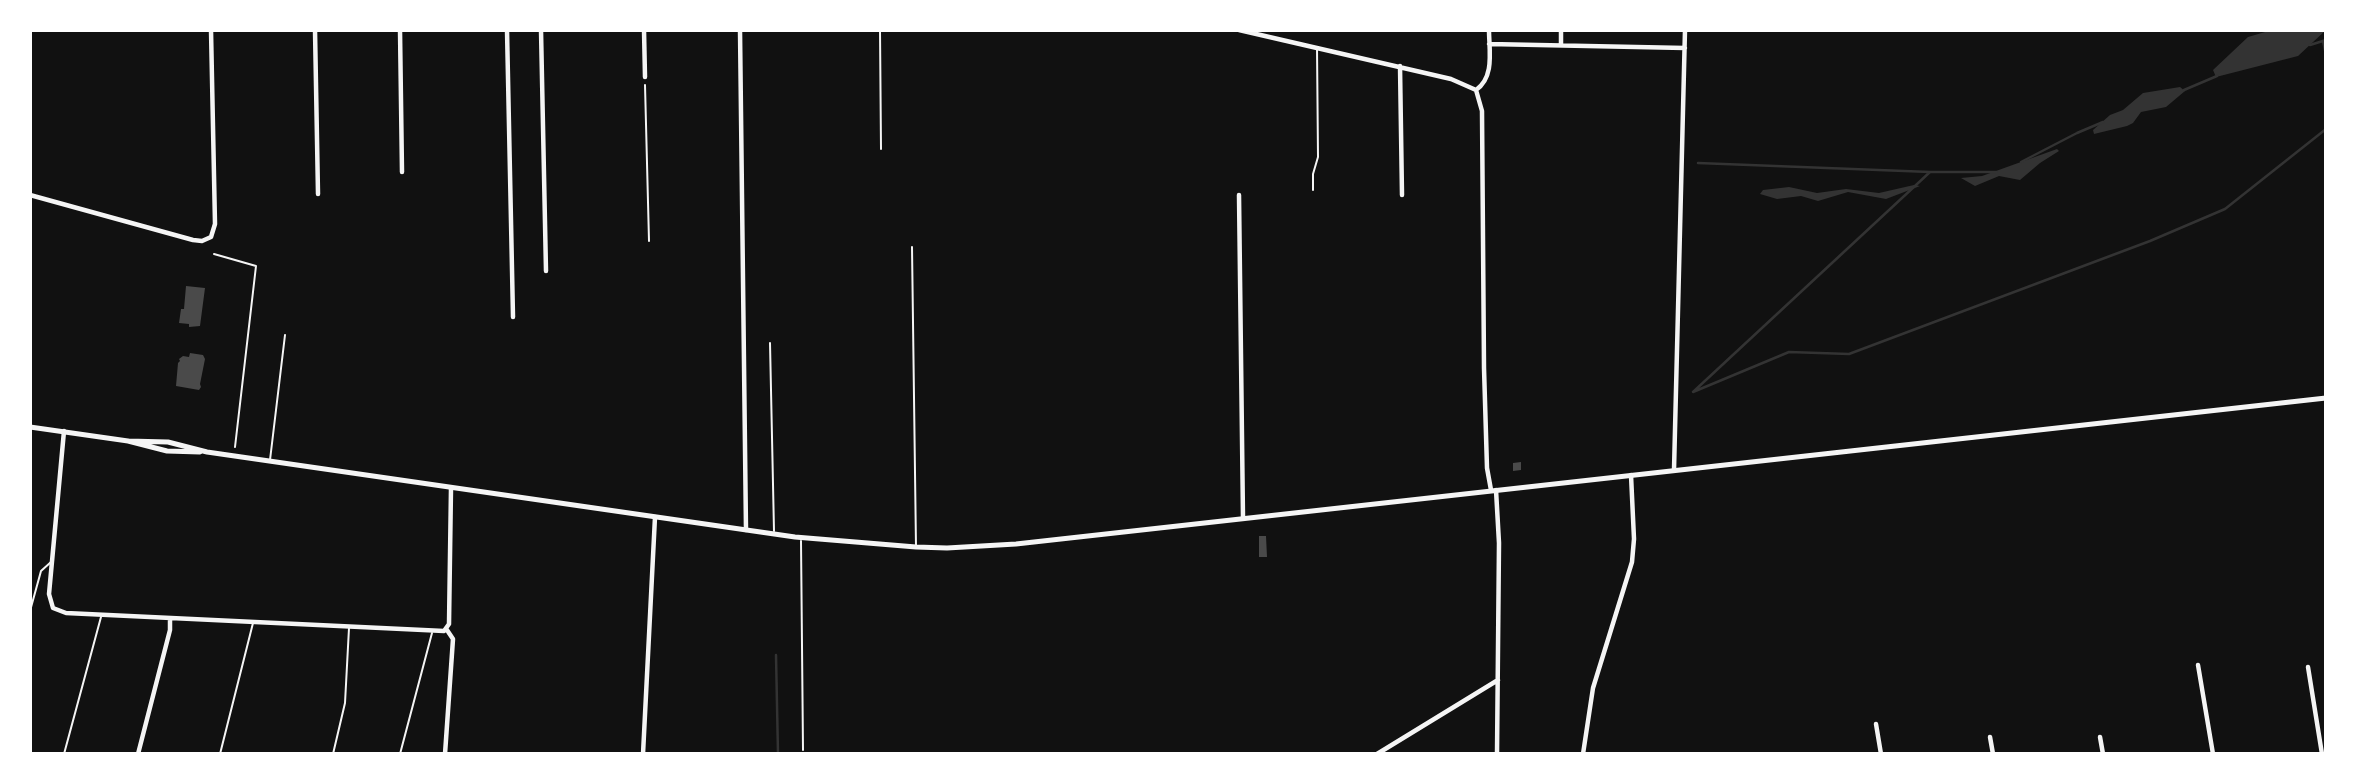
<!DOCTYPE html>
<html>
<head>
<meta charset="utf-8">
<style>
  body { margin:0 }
  #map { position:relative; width:2356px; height:784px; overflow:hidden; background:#111; font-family:Raleway,sans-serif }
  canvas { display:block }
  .frame { position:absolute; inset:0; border:32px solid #fff; pointer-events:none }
</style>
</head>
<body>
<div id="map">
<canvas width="2356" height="784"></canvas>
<div class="frame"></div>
</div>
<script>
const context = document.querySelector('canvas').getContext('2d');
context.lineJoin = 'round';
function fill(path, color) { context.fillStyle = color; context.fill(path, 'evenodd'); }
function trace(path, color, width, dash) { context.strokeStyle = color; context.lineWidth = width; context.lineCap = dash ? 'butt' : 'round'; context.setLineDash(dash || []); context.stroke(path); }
fill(new Path2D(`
  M2272 30H2326L2298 56 2216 77 2213 70 2248 37Z
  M2180 87 2185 91 2166 107 2141 112 2133 123 2127 126 2094 134 2093 130 2110 115 2123 110 2143 93Z
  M2057 149 2059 151 2040 163 2020 180 1999 176 1975 186 1961 178 1982 176Z
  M1914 185 1920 186 1886 199 1848 192 1818 201 1801 196 1777 199 1760 194 1763 190 1789 187 1817 193 1846 189 1879 193Z`), '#333');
trace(new Path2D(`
  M2323 41 2326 55
  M2310 45 2326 40
  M2184 90 2217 76
  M2021 162 2077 133 2103 122
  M1698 163 1930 172H1996
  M1930 172 1693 392 1789 352 1849 354 2150 241 2225 209 2326 129
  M776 655 778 754`), '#333', 2.5);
fill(new Path2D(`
  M186 286 205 288 200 326 189 327V324L179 323 181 309H184Z
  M190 353 203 355 205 359 200 384 201 387 199 390 176 386 178 363 180 361 179 359 183 356 189 357Z
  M1521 462V470L1513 471V463Z
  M1259 536H1266L1267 557H1259Z`), '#4a4a4a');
trace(new Path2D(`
  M645 85 649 241
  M214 254 256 266 235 447`), '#f5f5f5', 2);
trace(new Path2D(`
  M880 30 881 149
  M1313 190V174L1318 157 1317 48
  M912 247 916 547
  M770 343 774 531
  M270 460 285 335
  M801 541 803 750
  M30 611 41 571 51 562
  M64 754 101 617
  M220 754 253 623
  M333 754 345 703 349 628
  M400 754 432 633`), '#f5f5f5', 2);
trace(new Path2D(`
  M315 30 318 194
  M400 30 402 172
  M507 30 513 317
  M541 30 546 271
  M644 30 645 77
  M740 30 746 530
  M1239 30 1451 79 1476 90
  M1561 30V44
  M1489 44 1685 48
  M1400 66 1402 195
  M1476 90 1482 111 1484 368 1487 468 1491 490
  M1476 90C1495 77 1489 50 1489 30
  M30 195 193 240 202 241 211 237 215 224 211 30
  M1239 195 1243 518
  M64 431 49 594 53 608 66 613 444 631 449 624 451 488
  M1674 470 1685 30
  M1496 490 1499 543 1497 754
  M2198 665 2213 754
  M2308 667 2322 754
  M1876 724 1881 754
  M1990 737 1993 754
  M2100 737 2103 754
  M138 754 170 630V618
  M445 754 453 639 447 630
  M643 754 655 517
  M1377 754 1498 680
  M1583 754 1593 688 1632 562 1634 539 1631 475`), '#f5f5f5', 4.5);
trace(new Path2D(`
  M30 427 128 441 167 451 200 452
  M128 441 168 442 207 452 795 537 916 547 947 548 1016 544 2326 398`), '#f5f5f5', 5);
</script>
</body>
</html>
